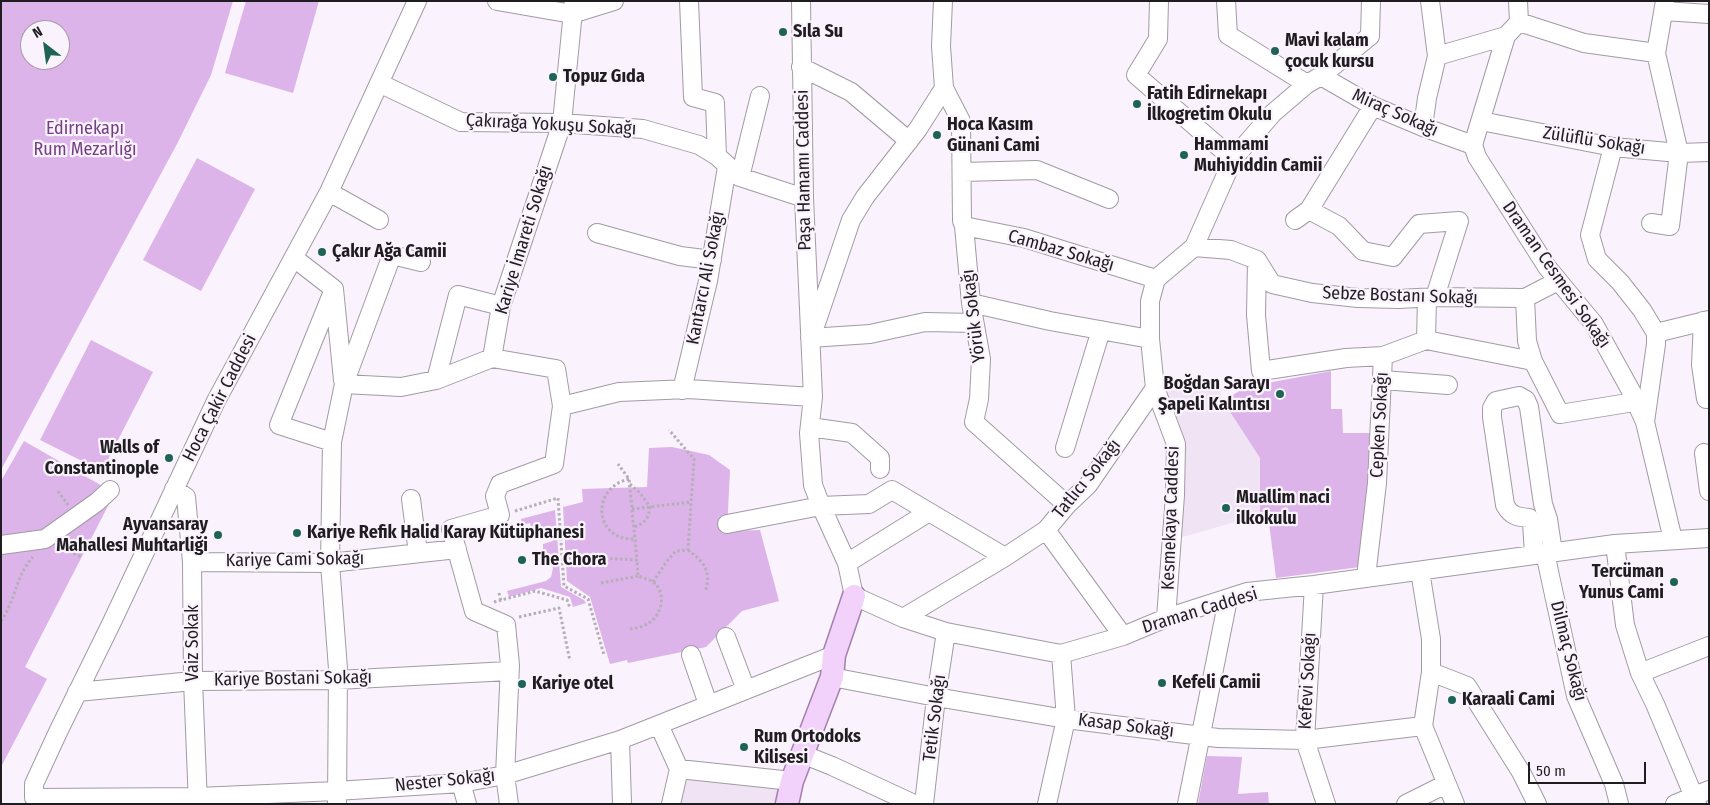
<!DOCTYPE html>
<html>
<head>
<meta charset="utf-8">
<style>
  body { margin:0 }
  #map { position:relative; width:1710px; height:805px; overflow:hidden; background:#faf2fd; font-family:"Fira Sans Condensed",sans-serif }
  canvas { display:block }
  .frame { position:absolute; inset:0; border:2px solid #201d21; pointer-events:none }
  .north { position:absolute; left:20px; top:20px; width:50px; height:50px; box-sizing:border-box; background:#faf2fd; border:1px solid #a39da5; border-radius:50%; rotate:330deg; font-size:14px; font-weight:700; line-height:20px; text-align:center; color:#201d21 }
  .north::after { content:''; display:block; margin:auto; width:18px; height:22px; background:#1d6457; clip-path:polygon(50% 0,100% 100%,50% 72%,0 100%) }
  .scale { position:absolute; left:1528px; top:762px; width:118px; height:22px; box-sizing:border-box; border:2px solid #201d21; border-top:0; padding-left:6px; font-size:15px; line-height:18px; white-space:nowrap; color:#201d21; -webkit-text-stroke:4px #faf2fd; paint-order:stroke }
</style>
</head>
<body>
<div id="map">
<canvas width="1710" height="805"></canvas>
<div class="frame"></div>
<div class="north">N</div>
<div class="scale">50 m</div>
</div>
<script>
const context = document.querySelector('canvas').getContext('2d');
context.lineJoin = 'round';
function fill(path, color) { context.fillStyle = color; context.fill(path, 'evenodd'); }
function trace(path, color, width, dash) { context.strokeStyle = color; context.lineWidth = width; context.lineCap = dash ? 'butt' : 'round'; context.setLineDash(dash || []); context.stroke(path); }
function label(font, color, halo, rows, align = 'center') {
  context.font = font + ' "Fira Sans Condensed",sans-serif'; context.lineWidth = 4.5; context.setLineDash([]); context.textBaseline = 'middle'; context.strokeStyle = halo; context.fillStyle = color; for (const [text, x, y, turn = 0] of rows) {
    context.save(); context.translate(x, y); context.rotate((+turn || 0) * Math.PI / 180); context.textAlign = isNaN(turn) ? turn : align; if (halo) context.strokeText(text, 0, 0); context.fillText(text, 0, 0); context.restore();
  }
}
fill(new Path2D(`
  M1218 383 1223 401 1260 458V515L1179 538 1163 389Z
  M681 774 779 788 776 804H674Z`), '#f0e3f4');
fill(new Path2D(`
  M1 1H233L211 75 177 144 1 470ZM30 30H60V60H30Z
  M246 1H319L293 93 225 73Z
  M197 158 255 189 201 291 143 260Z
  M91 340 153 372 102 471 40 440Z
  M1331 371V409H1342L1343 433H1376L1360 567 1276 578 1268 515H1260V458L1223 401 1246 387Z
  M24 441 118 495 109 504 25 667 47 679 1 767V481Z
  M672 447 709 455 730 470 727 531 760 530 779 601 742 611 706 647 628 663 627 660 610 664 590 597 567 581 563 507 583 502 582 489 647 487 649 448Z
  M555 510 561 587 584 600 586 603 573 607 570 597 541 588 509 597 507 591 546 581 551 577 553 568 550 564 541 562V556L539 554 543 550V544L553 541 552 536 542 539 538 535 533 533 530 523 522 525 521 519Z
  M1207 756 1242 757 1238 794 1268 792 1269 804H1198Z`), '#dcb4e9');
const minor = new Path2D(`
  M417 1 329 192 216 401 111 624 58 732 34 784V798L198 797 336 791 461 783 505 775 620 740 834 655
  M497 1 572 14 614 1
  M689 1 693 97 715 103 717 156
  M801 1 804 198 813 397 809 433 813 485 821 506 847 563 854 596 903 618 946 632 1061 654 1123 636 1166 618 1247 592 1314 585 1615 544 1709 538
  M943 1 941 46 944 88 961 121 962 221 964 226 971 303 981 359 979 399 974 422 1067 505
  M1159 1 1158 39 1136 75 1233 159
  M1226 1 1228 35 1307 84
  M1518 1 1519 22 1506 36 1473 145 1477 157 1547 267 1594 324 1631 391 1645 422 1673 540
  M1664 11 1709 14
  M1519 22 1584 43 1656 53
  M1437 56 1506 36
  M801 67 851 92 909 141
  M1321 76 1373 106 1423 127 1473 145
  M379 83 461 122 562 123 643 129 699 145 717 156 740 177 804 198
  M1481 121 1613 147 1679 153 1709 152
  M1423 127 1427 98 1437 56 1430 1
  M1613 147 1590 235 1597 259 1620 282 1642 310 1656 333V344L1645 422
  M962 172 1037 170 1109 199
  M740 177 760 96
  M329 192 379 220
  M1309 210 1339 226 1363 251 1393 257 1419 224 1459 221 1435 297
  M1295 220 1309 210 1373 106
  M1651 223 1670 226 1679 153 1656 53 1665 1
  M964 226 1024 238 1156 279
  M597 233 680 256 712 260
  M1194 247 1231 250 1257 260 1272 284 1312 293 1358 298 1399 299 1435 297 1525 298 1558 281
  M294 258 334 289 343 380
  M1257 260 1256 315 1261 371 1346 358 1383 356 1426 340 1533 361 1560 414 1634 402
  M1525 298 1527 341 1533 361
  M971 303 1050 321 1150 339
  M1703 321 1701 365 1706 399
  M814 329 851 220 865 197 918 129 944 88
  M1656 333 1709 320
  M810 338 870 334 925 322 974 323
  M1426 340 1427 298
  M492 358 501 306 562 123 574 1
  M436 380 458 295 501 306
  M1383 380 1448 385
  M344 384 401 387 436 380 492 358 556 369 562 406 554 464 500 484 495 496 500 515 451 529 474 611 506 625 510 665 505 775 509 804
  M682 390 708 281 727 167
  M562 406 619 392 688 389 813 397
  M810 427 852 433 880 458V469
  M332 442 279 425 334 289
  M1065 448 1101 330
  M1704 453 1709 491
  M174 489 186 497 192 562 193 681 198 804
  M411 499 418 553
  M727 524 821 506 869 504 892 490 1005 557
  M1046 530 1123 636
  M1615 544 1625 625 1640 673 1655 704 1697 804
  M1 545 45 539 97 502 110 490
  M1545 553 1576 696 1614 784 1619 804
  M1534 554 1532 523 1529 518C1517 517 1511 516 1505 505L1492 417V408L1496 401 1519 396 1526 400 1529 407 1543 504 1548 519 1553 552
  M192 562 330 563 457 549
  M847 563 929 512
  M1420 571 1431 639V672L1423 726 1455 804
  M1366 577 1377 483 1383 356
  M1314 585 1305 740 1326 804
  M903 618 1005 557 1046 530 1067 505 1088 485 1155 388
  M1166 618 1175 495 1176 444 1155 388 1150 339V301L1156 279 1194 247 1233 159 1273 113 1307 84 1321 76 1370 36 1371 1
  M726 637 746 690
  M691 655 708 704
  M1431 672 1467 686 1521 772 1537 804
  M1640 673 1709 646
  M832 677 936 697 1066 719 1218 738 1305 740 1423 726
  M77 692 193 681 337 680 509 671
  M659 725 679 769 671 804
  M620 740 622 804
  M802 754 832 766 914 804
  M679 769 792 781
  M461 783 467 804
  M337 804 338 669 330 563 332 442 344 384 392 255 421 262
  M924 804 936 697 946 632
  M1047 804 1066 719 1061 654
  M1187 804 1228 599
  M1406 804 1446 784
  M1675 804 1709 790`);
const major = new Path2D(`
  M787 804 792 781 832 677 834 655 854 596`);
trace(minor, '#a29aa4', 20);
trace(major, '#a37fad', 25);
trace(new Path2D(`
  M629 479C590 488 594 541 635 539
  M630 484 640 493 650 507C649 518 645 523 634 527
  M58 491 68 505
  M632 509 691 502
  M515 511 558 498 564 586 588 599 604 655
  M60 547 82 557
  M688 550C704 562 712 572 705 592
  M600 558 637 560 629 479 618 464
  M653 582 667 561 676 551 688 550 694 459 669 430
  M601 583 638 576
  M499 593 501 601
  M494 602 535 591 567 600 570 608
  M519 617 559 608 570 661
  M1 621C15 602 16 575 33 557
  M630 629C637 628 643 627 649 623 662 615 667 592 653 582 649 579 643 578 638 576L637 560`), '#b5aeb7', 3, [2.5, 2.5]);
trace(minor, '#fff', 18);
trace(major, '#f2d2fb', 22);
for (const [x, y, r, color] of [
  [783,32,5,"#1d6457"],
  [1275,51,5,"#1d6457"],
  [553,77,5,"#1d6457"],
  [1137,104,5,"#1d6457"],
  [937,135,5,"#1d6457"],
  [1184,155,5,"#1d6457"],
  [322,252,5,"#1d6457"],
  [1280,394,5,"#1d6457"],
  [169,458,5,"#1d6457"],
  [1226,508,5,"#1d6457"],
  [297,533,5,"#1d6457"],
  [218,535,5,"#1d6457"],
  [522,560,5,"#1d6457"],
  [1674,582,5,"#1d6457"],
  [1162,683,5,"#1d6457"],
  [522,684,5,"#1d6457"],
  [1452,700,5,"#1d6457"],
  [744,747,5,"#1d6457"]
]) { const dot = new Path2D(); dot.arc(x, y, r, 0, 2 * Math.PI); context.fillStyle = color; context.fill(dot); trace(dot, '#faf2fd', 2); }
label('bold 18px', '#201d21', '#faf2fd', [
  ["Sıla Su",793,32],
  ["Mavi kalam",1285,41],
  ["çocuk kursu",1285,62],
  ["Topuz Gıda",563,77],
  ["Fatih Edirnekapı",1147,94],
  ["İlkogretim Okulu",1147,115],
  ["Hoca Kasım",947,125],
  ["Günani Cami",947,146],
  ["Hammami",1194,145],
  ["Muhiyiddin Camii",1194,166],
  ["Çakır Ağa Camii",332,252],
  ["Boğdan Sarayı",1270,384,"right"],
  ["Şapeli Kalıntısı",1270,405,"right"],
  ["Walls of",159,448,"right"],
  ["Constantinople",159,469,"right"],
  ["Muallim naci",1236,498],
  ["ilkokulu",1236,519],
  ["Ayvansaray",208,525,"right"],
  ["Mahallesi Muhtarliği",208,546,"right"],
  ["Kariye Refik Halid Karay Kütüphanesi",307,533],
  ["The Chora",532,560],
  ["Tercüman",1664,572,"right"],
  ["Yunus Cami",1664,593,"right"],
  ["Kefeli Camii",1172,683],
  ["Kariye otel",532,684],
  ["Karaali Cami",1462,700],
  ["Rum Ortodoks",754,737],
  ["Kilisesi",754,758]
], 'left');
label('18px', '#201d21', '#faf2fd', [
  ["Miraç Sokağı",1395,113,24],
  ["Çakırağa Yokuşu Sokağı",551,125,3],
  ["Zülüflü Sokağı",1594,141,9],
  ["Paşa Hamamı Caddesi",804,170,-91],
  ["Kariye İmareti Sokağı",524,240,-73],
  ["Cambaz Sokağı",1061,251,16],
  ["Draman Cesmesi Sokağı",1556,275,55],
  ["Kantarcı Ali Sokağı",706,278,-79],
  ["Sebze Bostanı Sokağı",1400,296,2],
  ["Yörük Sokağı",974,316,-97],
  ["Hoca Çakir Caddesi",220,398,-63],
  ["Cepken Sokağı",1380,425,-87],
  ["Tatlıcı Sokağı",1087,479,-51],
  ["Kesmekaya Caddesi",1171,518,-88],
  ["Kariye Cami Sokağı",295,560,-1],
  ["Draman Caddesi",1200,611,-17],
  ["Vaiz Sokak",193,643,-90],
  ["Dilmaç Sokağı",1568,651,76],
  ["Kariye Bostani Sokağı",293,679,-1],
  ["Kefevi Sokağı",1308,681,-87],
  ["Tetik Sokağı",935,718,-83],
  ["Kasap Sokağı",1126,726,7],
  ["Nester Sokağı",445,781,-6]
]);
label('18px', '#723f82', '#faf2fd', [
  ["Edirnekapı",85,129],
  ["Rum Mezarlığı",85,150]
]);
</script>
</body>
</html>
